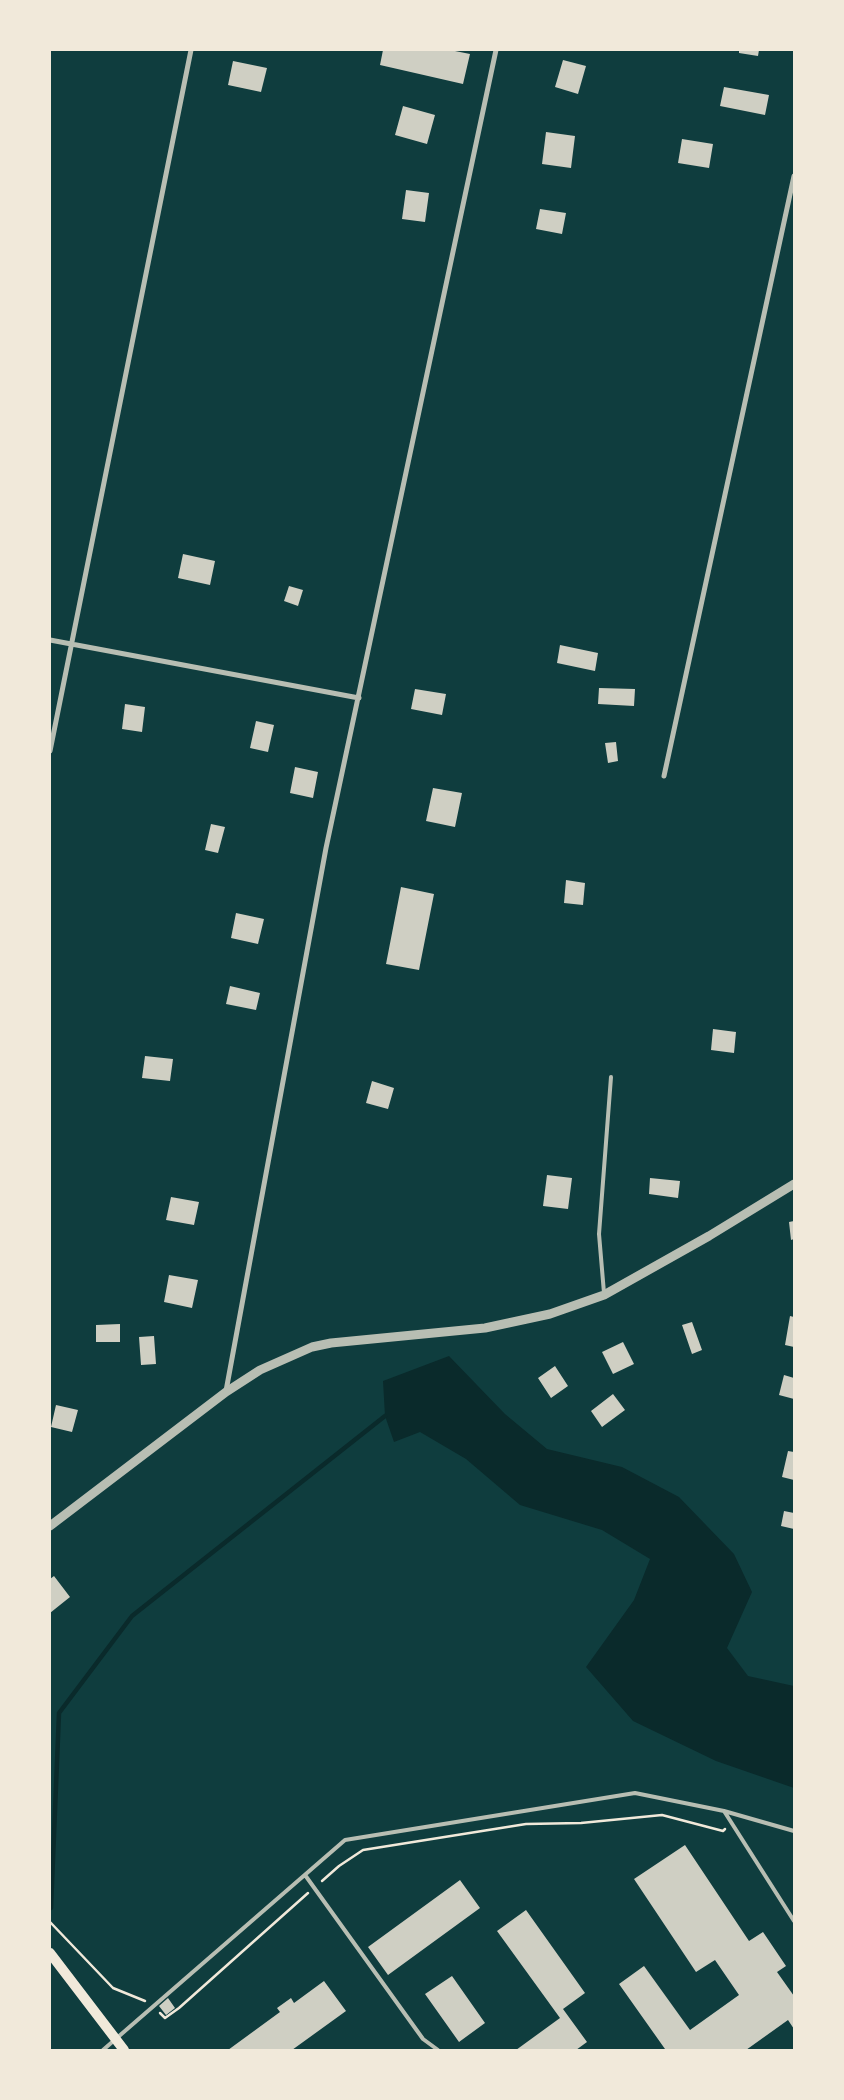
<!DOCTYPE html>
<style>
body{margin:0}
#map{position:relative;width:844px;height:2100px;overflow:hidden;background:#0f3d3e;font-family:"Open Sans",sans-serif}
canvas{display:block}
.frame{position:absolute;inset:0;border:51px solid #f1e9da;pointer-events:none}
</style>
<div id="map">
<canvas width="844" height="2100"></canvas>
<div class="frame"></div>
</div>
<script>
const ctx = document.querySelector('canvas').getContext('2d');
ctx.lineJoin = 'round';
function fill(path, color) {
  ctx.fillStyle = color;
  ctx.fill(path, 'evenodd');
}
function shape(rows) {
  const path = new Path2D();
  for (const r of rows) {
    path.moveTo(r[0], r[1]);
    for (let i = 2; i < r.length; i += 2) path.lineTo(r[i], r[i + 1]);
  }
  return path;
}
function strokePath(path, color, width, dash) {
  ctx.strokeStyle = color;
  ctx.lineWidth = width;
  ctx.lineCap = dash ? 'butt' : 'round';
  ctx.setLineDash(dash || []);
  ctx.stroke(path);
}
fill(shape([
 [449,1356,505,1414,547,1449,622,1467,679,1497,734,1554,752,1592,727,1648,748,1676,794,1686,794,1788,716,1761,633,1721,586,1667,634,1600,650,1559,602,1530,520,1505,466,1459,420,1432,394,1442,385,1416,383,1381]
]), '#0a2a2b');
strokePath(shape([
 [51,1908,59,1713,132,1616,385,1416]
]), '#0a2a2b', 4.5);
fill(shape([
 [383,50,450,50,470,54,463,84,380,65],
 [739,50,759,50,758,56,739,53],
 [563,60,586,66,578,94,555,87],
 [233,61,267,68,261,92,228,85],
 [724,87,769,95,765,115,720,106],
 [403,106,435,115,427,144,395,135],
 [546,132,575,136,571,168,542,164],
 [682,139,713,144,709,168,678,163],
 [406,190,429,193,425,222,402,219],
 [540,209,566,213,562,234,536,229],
 [183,554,215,561,210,585,178,578],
 [289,586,303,590,298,606,284,601],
 [560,645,598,653,595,671,557,663],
 [599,688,635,689,634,706,598,704],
 [415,689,446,694,442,715,411,709],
 [125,704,145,707,142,732,122,729],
 [256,721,274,725,268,752,250,748],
 [616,742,618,761,608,763,605,743],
 [295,767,318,772,313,798,290,793],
 [433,788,462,793,455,827,426,821],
 [211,824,225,827,218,853,205,850],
 [566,880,585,883,583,905,564,903],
 [401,887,434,894,419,970,386,964],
 [236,913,264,919,258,944,231,938],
 [230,986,260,993,256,1010,226,1004],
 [713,1029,736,1032,734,1053,711,1050],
 [145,1056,173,1059,170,1081,142,1078],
 [372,1081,394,1088,388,1109,366,1103],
 [547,1175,572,1178,568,1209,543,1206],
 [650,1178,680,1181,678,1198,649,1194],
 [171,1197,199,1202,194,1225,166,1220],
 [794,1221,794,1239,791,1240,789,1222],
 [169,1275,198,1280,192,1308,164,1302],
 [790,1316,794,1317,794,1347,785,1345],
 [692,1322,702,1350,692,1354,682,1325],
 [120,1324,120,1342,96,1342,96,1325],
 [154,1336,156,1364,141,1365,139,1337],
 [623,1342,634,1364,613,1374,602,1352],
 [555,1366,568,1386,551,1398,538,1378],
 [784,1375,794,1378,794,1399,779,1395],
 [613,1394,625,1410,602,1427,591,1411],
 [56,1405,78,1410,72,1432,51,1427],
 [788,1451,794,1452,794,1480,782,1477],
 [784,1511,794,1513,794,1529,781,1526],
 [54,1576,70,1597,50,1613,50,1579],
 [685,1845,749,1941,763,1932,786,1966,777,1972,794,1996,794,2029,788,2020,746,2050,663,2050,665,2049,619,1984,644,1966,690,2030,739,1995,715,1960,696,1972,634,1879],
 [460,1880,480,1908,388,1975,368,1947],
 [526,1910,585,1993,563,2009,587,2042,576,2050,516,2050,560,2018,497,1931],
 [452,1976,485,2023,459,2042,425,1994],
 [324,1981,346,2011,292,2050,228,2050,280,2012,277,2008,291,1998,294,2003],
 [168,1998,175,2008,166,2015,159,2006]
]), '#cfcfc3');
strokePath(shape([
 [322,1881,339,1866,363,1850,526,1824,581,1823,662,1815,723,1831,725,1829],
 [50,1922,113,1988,145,2001],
 [160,2013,165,2018,179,2008,308,1893]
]), '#f1e9da', 2.5);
strokePath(shape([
 [604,1293,599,1234,611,1077],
 [724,1811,794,1921],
 [305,1875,423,2039,438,2050],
 [103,2050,345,1840,635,1793,724,1811,794,1831]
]), '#b8beb3', 4);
strokePath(shape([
 [50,640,359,698],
 [50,751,191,50],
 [664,776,794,176],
 [226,1391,326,848,496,50]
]), '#b8beb3', 5);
strokePath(shape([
 [50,1526,226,1392,260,1370,312,1347,331,1343,485,1328,550,1314,604,1295,709,1236,794,1184]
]), '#b8beb3', 9);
strokePath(shape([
 [50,1953,124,2050]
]), '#f1e9da', 10);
</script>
